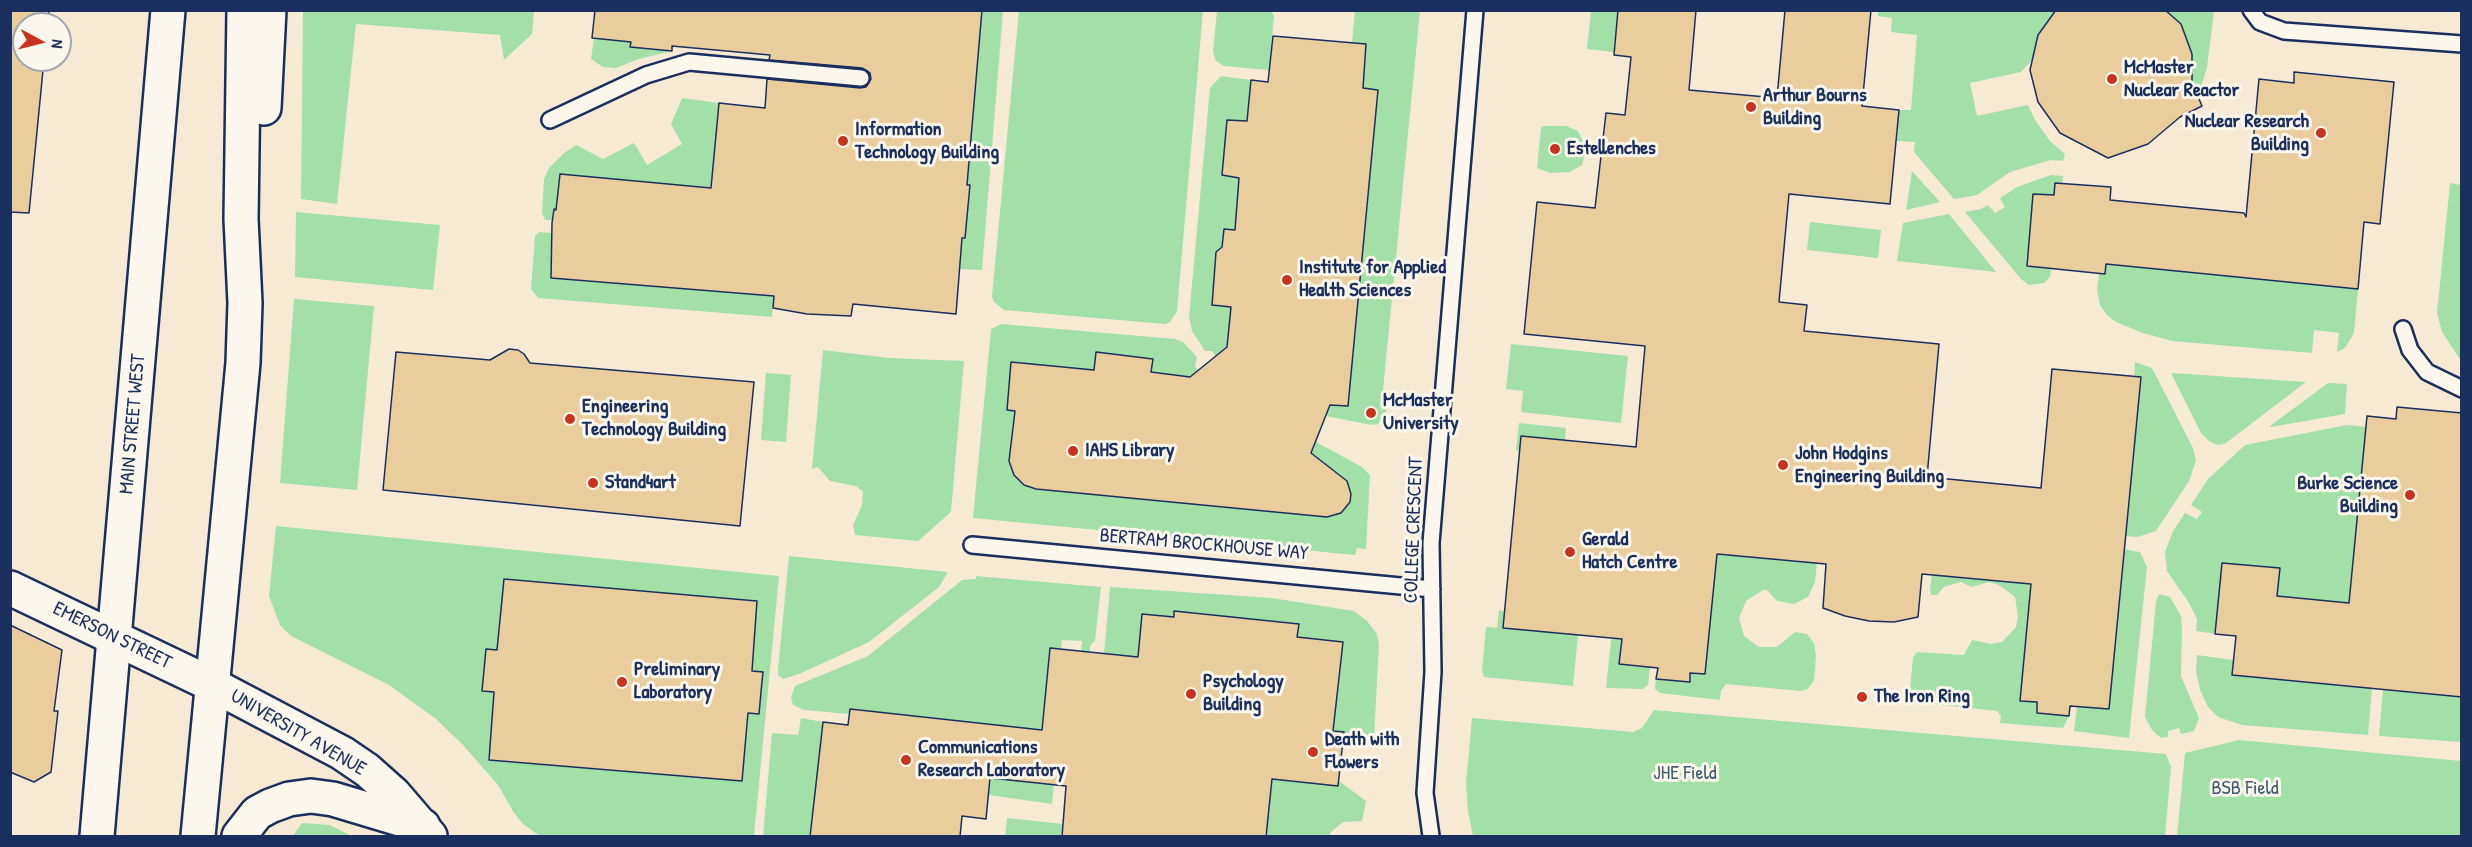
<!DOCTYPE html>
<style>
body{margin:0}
#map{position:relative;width:2472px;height:847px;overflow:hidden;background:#f6ead4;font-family:"Patrick Hand",sans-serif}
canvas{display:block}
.frame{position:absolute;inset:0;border:12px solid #1b2f5e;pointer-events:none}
.north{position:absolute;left:12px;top:12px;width:60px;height:60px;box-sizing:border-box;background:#fbf7ec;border:2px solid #a1a7b3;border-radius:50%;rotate:97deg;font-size:16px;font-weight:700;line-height:24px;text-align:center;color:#1b2f5e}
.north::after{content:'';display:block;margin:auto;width:21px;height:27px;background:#c8321e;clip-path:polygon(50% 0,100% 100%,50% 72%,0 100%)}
</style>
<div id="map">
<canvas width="2472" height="847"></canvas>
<div class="frame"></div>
<div class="north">N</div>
</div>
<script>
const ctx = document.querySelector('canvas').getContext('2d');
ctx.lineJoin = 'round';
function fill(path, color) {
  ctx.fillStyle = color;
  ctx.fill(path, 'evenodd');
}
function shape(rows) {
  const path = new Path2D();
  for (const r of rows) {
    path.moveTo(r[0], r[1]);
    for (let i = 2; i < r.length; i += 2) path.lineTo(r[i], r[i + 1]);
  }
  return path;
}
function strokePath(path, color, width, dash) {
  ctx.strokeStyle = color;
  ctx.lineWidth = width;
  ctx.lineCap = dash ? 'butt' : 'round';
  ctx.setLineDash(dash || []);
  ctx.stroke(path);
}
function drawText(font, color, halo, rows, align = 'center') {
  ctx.font = font + ' "Patrick Hand",sans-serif';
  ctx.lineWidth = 6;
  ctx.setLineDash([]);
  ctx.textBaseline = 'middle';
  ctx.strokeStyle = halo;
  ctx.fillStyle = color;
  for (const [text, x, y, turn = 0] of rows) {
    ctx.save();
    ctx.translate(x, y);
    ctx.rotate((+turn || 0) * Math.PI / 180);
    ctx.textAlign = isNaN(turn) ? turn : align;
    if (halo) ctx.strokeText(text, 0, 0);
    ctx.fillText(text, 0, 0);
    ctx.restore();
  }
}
fill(shape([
 [1019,10,1203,11,1177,311,1170,322,1165,324,1004,310,994,302,992,296],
 [1878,10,2056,11,2038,35,2032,60,2021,72,1970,83,1977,116,2028,105,2035,120,2050,141,2065,154,2063,161,2051,160,2010,172,1977,195,1954,199,1914,152,1915,142,1897,141,1899,110,1911,110,1917,35,1891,32,1892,18,1878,16],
 [303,11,303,10,534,11,532,34,504,60,500,35,356,24,337,204,301,199],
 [982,11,1003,11,982,270,960,269,962,238,965,237,967,219,967,185],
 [1217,11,1271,11,1274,16,1269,70,1224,66,1216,61,1213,52],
 [1355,11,1420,11,1383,390,1387,396,1386,411,1378,424,1371,425,1326,416,1327,405,1348,406,1378,90,1363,88,1366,44,1352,42],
 [1591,11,1618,11,1614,52,1587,49],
 [2165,11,2214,11,2207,67,2200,91,2192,88,2192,54,2181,24],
 [594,38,631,42,631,47,672,51,639,59,616,68,603,67,591,59],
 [1221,76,1251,80,1247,121,1227,120,1222,175,1239,178,1235,230,1224,229,1222,248,1215,254,1212,305,1231,307,1227,347,1216,357,1212,351,1205,351,1192,331,1189,317,1210,88],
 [682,98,719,103,711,188,560,174,556,210,554,210,553,220,545,220,542,213,544,179,549,168,564,153,576,145,603,159,634,143,647,165,682,144,671,124],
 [1547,126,1566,126,1578,131,1586,148,1582,165,1570,172,1550,173,1537,168,1541,127],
 [1912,171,1940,202,1906,210],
 [2051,175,2063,176,2062,183,2055,183,2054,195,2033,194,2027,266,2051,269,2050,277,2044,283,2029,285,2021,279,1965,212,1981,209,1988,205,1995,213,2005,207,2000,198,2017,187],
 [2450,183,2461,185,2461,361,2442,332,2437,313],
 [296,212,440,225,433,290,295,277],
 [1949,214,1996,272,1897,261,1903,223],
 [1810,222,1881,230,1878,258,1807,250],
 [539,232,552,233,551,242,553,243,551,278,774,296,772,317,538,298,531,289,535,236],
 [2106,264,2358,289,2354,333,2345,348,2337,352,2339,333,2314,330,2312,353,2172,341,2143,333,2116,322,2107,315,2100,305,2097,290,2099,274,2105,274],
 [294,299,374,306,357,490,280,483],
 [1001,324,1175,339,1183,342,1197,357,1195,366,1198,371,1193,377,1151,372,1152,359,1096,352,1094,370,1011,362,1007,410,1015,411,1009,461,1014,475,1024,485,1036,489,1327,517,1334,516,1341,513,1350,502,1350,488,1347,481,1309,452,1316,442,1362,467,1370,475,1366,549,1357,548,1355,555,973,518,991,329],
 [1511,344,1628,356,1621,423,1521,412,1523,391,1506,389],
 [823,350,889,358,964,361,951,512,918,541,855,535,853,525,862,505,863,492,856,486,830,481,818,467,812,469],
 [2135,362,2152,368,2193,448,2196,461,2189,481,2156,531,2137,537,2126,536],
 [766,373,791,375,786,442,761,440],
 [2171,373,2172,373,2306,382,2226,443,2218,445,2210,442,2201,433],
 [2328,383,2347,384,2345,414,2271,427,2270,426],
 [1519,423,1566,428,1565,440,1521,436,1520,451,1516,450],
 [2347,425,2366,427,2349,603,2277,596,2280,568,2222,563,2215,634,2196,631,2197,619,2189,603,2167,571,2165,552,2173,531,2185,513,2197,519,2202,512,2191,505,2208,479,2245,445],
 [276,526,779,576,754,836,540,836,523,824,514,813,498,785,463,745,436,719,389,685,291,636,280,625,269,596],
 [1718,540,1817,563,1815,582,1808,597,1794,604,1777,601,1767,590,1763,590,1746,601,1739,618,1744,636,1759,647,1777,647,1795,632,1807,634,1814,643,1816,655,1814,680,1808,689,1801,691,1726,684,1721,691,1720,700,1660,693,1655,689,1656,679,1689,682,1690,673,1705,674],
 [2124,549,2140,552,2147,567,2129,738,2074,731,2077,706,2109,709],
 [789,556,948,572,939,587,869,642,799,674,783,679,778,675,778,669],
 [2033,568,2021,701,2037,702,2037,713,2069,716,2063,728,2000,723,2001,716,1997,711,1924,703,1915,698,1910,690,1913,657,1917,652,1964,655,1972,640,1991,644,2002,642,2016,627,2018,617,2015,597,1999,585,1989,582,1971,587,1961,582,1944,587,1937,595,1931,595,1930,589,1932,575,2005,582],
 [976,576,1101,587,1095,641,1091,644,1089,652,1081,651,1082,641,1062,640,1061,649,1050,648,1036,782,1054,784,1052,804,989,795,996,725,850,709,849,714,804,710,793,705,791,697,795,686,868,656,962,580,976,579],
 [1110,587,1272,598,1354,611,1367,621,1377,634,1379,644,1374,739,1344,736,1344,732,1333,731,1342,643,1297,637,1299,625,1174,612,1174,617,1142,614,1138,657,1104,654],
 [2159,594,2170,597,2181,616,2182,628,2181,676,2199,718,2194,731,2181,734,2179,728,2168,731,2168,737,2161,738,2152,730,2145,717,2156,601],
 [1499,610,1578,635,1573,686,1484,677,1482,671,1486,627,1497,628],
 [1612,633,1623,634,1650,667,1648,685,1643,689,1606,688],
 [2197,655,2233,660,2232,675,2372,688,2368,735,2242,725,2218,717,2208,707,2200,690,2196,672],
 [2383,689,2461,697,2461,742,2379,736],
 [1654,710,2166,754,2171,767,2165,836,1473,836,1468,812,1466,783,1472,718,1633,732,1642,728],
 [801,718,823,722,811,836,763,836,772,733,798,735],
 [2239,740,2461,761,2461,836,2177,836,2185,753],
 [1272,779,1338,786,1339,781,1366,801,1362,821,1343,822,1330,833,1330,836,1266,836],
 [1007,818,1063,824,1061,836,1005,836],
 [302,823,330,825,352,836,293,836]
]), '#a3e0a8');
const building = shape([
 [10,10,49,10,48,24,24,24,24,60,44,60,29,213,10,212,10,10],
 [595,10,982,10,967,185,970,185,965,238,962,238,956,314,853,304,851,316,807,314,773,308,774,296,551,278,552,223,554,209,556,210,560,174,711,188,719,103,765,108,767,79,860,88,866,87,871,79,870,73,862,68,769,60,770,55,672,46,672,51,630,47,631,42,592,38,595,10],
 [1618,10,1696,10,1689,90,1777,98,1785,10,1871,10,1862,106,1899,110,1890,204,1789,194,1779,302,1807,305,1804,331,1939,344,1927,477,2041,488,2052,369,2141,377,2109,709,2070,706,2069,716,2037,713,2037,702,2020,701,2031,584,1922,574,1918,617,1894,622,1869,621,1845,616,1823,608,1826,564,1717,554,1705,674,1690,673,1690,682,1656,679,1658,668,1619,664,1622,639,1503,628,1521,436,1636,447,1645,346,1524,334,1537,202,1595,208,1606,113,1625,115,1631,57,1614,55,1618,10],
 [2056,10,2165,10,2181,24,2192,54,2192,82,2202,106,2180,117,2148,144,2108,158,2060,133,2038,102,2030,70,2038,35,2056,10],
 [1273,36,1366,44,1363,88,1378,90,1348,406,1330,405,1311,453,1347,481,1351,494,1350,502,1341,513,1327,517,1036,489,1024,485,1014,475,1009,461,1015,411,1007,410,1011,362,1094,370,1096,352,1153,359,1151,372,1190,377,1227,347,1231,307,1212,305,1216,252,1222,247,1224,229,1235,230,1239,178,1222,175,1227,120,1247,121,1251,80,1268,82,1273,36],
 [2294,72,2394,82,2380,224,2364,222,2358,289,2106,264,2105,274,2027,266,2033,194,2054,195,2055,183,2111,187,2110,200,2244,213,2246,217,2259,79,2294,83,2294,72],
 [509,349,518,350,524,354,530,363,754,382,740,526,383,490,396,352,490,360,509,349],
 [2397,407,2462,413,2462,697,2232,675,2236,636,2215,634,2222,563,2280,568,2277,596,2349,603,2367,416,2396,419,2397,407],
 [504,579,757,601,752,671,763,672,761,692,759,714,748,713,742,781,489,760,494,692,482,691,486,649,497,650,504,579],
 [1174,611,1299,624,1297,637,1343,642,1333,731,1344,732,1338,786,1272,779,1266,837,1062,837,1066,786,990,778,986,819,962,816,960,837,810,837,823,722,848,725,850,709,1042,730,1050,648,1138,657,1142,614,1174,617,1174,611],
 [10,625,62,650,54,711,58,711,51,772,34,782,10,772,10,625]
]);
fill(building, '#e9cd9d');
strokePath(building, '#1b2f5e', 1.5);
const service = shape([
 [2251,10,2260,22,2284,31,2462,44],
 [550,120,646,75,689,62,861,78],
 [2403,329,2410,350,2427,372,2462,389],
 [972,545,1432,589],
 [1431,836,1425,793,1433,672,1431,543,1475,10]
]);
const tertiary = shape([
 [10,588,213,685,342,753,367,770,394,794,430,836]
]);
const primary = shape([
 [264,108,269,10],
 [97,836,168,10],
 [198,836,243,363,245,303,241,219,244,10],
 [239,836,257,813,270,806,289,799,311,796,333,799,423,826]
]);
strokePath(service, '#1b2f5e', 20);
strokePath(tertiary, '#1b2f5e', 38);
strokePath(primary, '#1b2f5e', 38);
strokePath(service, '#fbf7ec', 15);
strokePath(tertiary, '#fbf7ec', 33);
strokePath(primary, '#fbf7ec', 33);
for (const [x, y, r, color] of [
 [2112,79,6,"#c8321e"],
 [1751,107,6,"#c8321e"],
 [2321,133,6,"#c8321e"],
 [843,141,6,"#c8321e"],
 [1555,149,6,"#c8321e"],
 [1287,280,6,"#c8321e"],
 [1371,413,6,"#c8321e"],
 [570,419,6,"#c8321e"],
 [1073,451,6,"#c8321e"],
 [1783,465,6,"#c8321e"],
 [593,483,6,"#c8321e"],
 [2410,495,6,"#c8321e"],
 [1570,552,6,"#c8321e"],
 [622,682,6,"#c8321e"],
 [1191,694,6,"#c8321e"],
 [1862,697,6,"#c8321e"],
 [1313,752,6,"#c8321e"],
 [906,760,6,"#c8321e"]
]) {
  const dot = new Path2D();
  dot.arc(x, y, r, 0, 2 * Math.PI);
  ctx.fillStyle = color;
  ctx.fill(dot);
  strokePath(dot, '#fbf7ec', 2);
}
drawText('bold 20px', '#1b2f5e', '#fbf7ec', [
 ["McMaster",2124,68],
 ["Nuclear Reactor",2124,91],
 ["Arthur Bourns",1763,96],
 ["Building",1763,119],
 ["Nuclear Research",2309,122,"right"],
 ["Building",2309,145,"right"],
 ["Information",855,130],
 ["Technology Building",855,153],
 ["Estellenches",1567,149],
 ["Institute for Applied",1299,268],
 ["Health Sciences",1299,291],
 ["McMaster",1383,401],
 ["University",1383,424],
 ["Engineering",582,407],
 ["Technology Building",582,430],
 ["IAHS Library",1085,451],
 ["John Hodgins",1795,454],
 ["Engineering Building",1795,477],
 ["Stand4art",605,483],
 ["Burke Science",2398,484,"right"],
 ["Building",2398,507,"right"],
 ["Gerald",1582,540],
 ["Hatch Centre",1582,563],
 ["Preliminary",634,670],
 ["Laboratory",634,693],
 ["Psychology",1203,682],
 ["Building",1203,705],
 ["The Iron Ring",1874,697],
 ["Death with",1325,740],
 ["Flowers",1325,763],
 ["Communications",918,748],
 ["Research Laboratory",918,771]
], 'left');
drawText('20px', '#1b2f5e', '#fbf7ec', [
 ["MAIN STREET WEST",133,424,-85],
 ["COLLEGE CRESCENT",1414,530,-88],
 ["BERTRAM BROCKHOUSE WAY",1204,545,5],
 ["EMERSON STREET",112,636,26],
 ["UNIVERSITY AVENUE",298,733,30]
]);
drawText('20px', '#3d5b70', '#fbf7ec', [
 ["JHE Field",1685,774],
 ["BSB Field",2245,789]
]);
</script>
